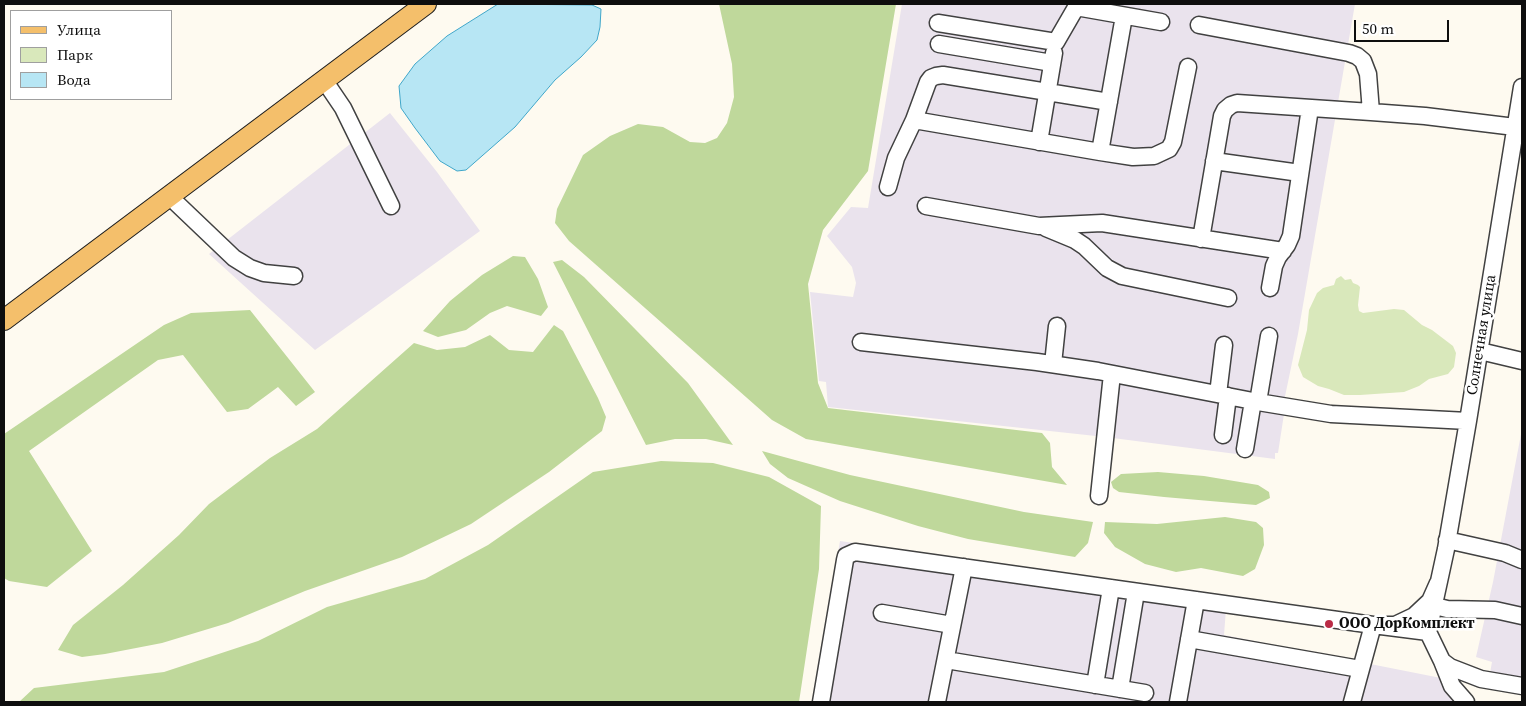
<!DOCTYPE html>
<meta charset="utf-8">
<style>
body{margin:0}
#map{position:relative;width:1526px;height:706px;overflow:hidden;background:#fefaf0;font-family:"Source Serif 4",serif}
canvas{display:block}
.frame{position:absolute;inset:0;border:5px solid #0e0e0e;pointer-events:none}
.legend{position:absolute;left:10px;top:10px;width:162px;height:90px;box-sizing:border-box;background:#fff;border:1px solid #9f9f9f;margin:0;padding:6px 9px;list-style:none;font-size:15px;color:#0e0e0e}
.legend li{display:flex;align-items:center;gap:10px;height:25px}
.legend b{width:25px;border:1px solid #9f9f9f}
.scale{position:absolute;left:1354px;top:20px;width:95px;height:22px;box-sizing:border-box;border:2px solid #0e0e0e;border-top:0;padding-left:6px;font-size:15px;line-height:18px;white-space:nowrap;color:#0e0e0e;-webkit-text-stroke:4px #fff;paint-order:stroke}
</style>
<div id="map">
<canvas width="1526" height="706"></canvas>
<div class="frame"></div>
<ul class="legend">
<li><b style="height:6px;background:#f4bf6b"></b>Улица</li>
<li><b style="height:14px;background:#d9e8bb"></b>Парк</li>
<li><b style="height:14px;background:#b7e6f4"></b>Вода</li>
</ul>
<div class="scale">50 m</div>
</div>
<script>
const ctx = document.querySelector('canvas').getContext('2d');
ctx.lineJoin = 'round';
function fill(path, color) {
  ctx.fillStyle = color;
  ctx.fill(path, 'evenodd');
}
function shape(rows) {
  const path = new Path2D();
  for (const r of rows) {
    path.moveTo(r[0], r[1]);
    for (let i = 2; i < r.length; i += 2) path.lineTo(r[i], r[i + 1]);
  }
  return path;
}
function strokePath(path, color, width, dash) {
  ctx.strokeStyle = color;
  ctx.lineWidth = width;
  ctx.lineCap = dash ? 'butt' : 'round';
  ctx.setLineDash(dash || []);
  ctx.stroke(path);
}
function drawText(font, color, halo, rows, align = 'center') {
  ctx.font = font + ' "Source Serif 4",serif';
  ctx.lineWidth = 5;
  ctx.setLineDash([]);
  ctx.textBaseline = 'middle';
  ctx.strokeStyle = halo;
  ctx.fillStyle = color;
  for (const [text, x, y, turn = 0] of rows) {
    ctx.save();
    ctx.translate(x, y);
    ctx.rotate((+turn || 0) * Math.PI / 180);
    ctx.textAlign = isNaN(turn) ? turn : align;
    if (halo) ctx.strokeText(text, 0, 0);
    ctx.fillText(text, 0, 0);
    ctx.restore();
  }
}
fill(shape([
 [902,4,1355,4,1298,334,1283,406,1284,414,1278,453,1275,453,1275,459,1105,437,828,407,826,382,819,381,810,292,853,297,856,283,852,267,827,236,851,207,868,208],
 [390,113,437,172,480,231,315,350,209,254],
 [1522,429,1522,678,1490,673,1492,662,1476,657,1493,582],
 [840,541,1227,596,1224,635,1456,681,1475,702,813,702]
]), '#eae3ed');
fill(shape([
 [1341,276,1345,280,1351,279,1353,283,1358,285,1360,287,1358,305,1359,311,1363,313,1394,309,1404,310,1422,325,1432,330,1453,346,1456,353,1454,367,1448,374,1429,379,1419,386,1404,392,1360,395,1344,395,1329,389,1318,386,1303,377,1298,365,1307,330,1309,310,1317,293,1323,288,1334,285,1336,279]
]), '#d9e8bb');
fill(shape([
 [719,4,896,4,868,171,823,230,808,284,818,383,828,408,1042,433,1050,443,1052,467,1067,485,806,439,772,420,569,241,555,223,557,209,583,155,610,136,638,124,663,127,690,142,705,143,717,138,727,123,734,97,732,64],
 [513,256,525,257,538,279,548,307,541,316,507,306,490,313,466,330,438,337,423,331,450,301,482,275],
 [562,260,584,277,688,383,733,445,706,439,675,439,646,445,553,262],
 [250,310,315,392,296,406,278,387,248,409,227,412,183,355,158,360,29,451,92,551,47,587,9,581,4,578,4,434,164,325,191,313],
 [554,325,563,331,598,398,606,417,602,431,549,472,471,524,402,557,305,591,228,623,162,643,105,654,82,657,58,650,73,625,123,585,179,535,209,504,270,458,317,429,414,343,437,350,465,347,490,335,509,350,533,352],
 [762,451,850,475,1024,512,1093,522,1088,543,1075,557,968,539,918,526,840,501,788,478,770,464],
 [661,461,713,463,769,477,821,506,819,569,799,702,19,702,34,688,164,672,258,641,327,607,425,579,488,545,593,472],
 [1158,472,1204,476,1258,485,1269,492,1270,498,1256,505,1164,497,1119,492,1113,488,1111,482,1121,474],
 [1225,517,1256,522,1263,528,1264,545,1255,569,1243,576,1201,568,1176,572,1145,564,1115,547,1104,533,1105,522,1157,524]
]), '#bfd89b');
const water = shape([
 [498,4,592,5,601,9,600,27,597,40,581,57,555,80,515,127,466,170,457,171,440,161,415,128,401,108,399,86,415,64,447,36,498,4]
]);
fill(water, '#b7e6f4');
strokePath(water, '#40a6c9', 1);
const minor = shape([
 [1076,7,1161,22],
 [938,23,1056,42,1078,4],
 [1199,25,1349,53,1357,56,1363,61,1368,74,1371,112,1425,116,1515,127],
 [939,44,1052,63],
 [324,80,343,108,391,206],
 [1522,87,1468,421,1446,549,1428,632,1442,661,1450,667,1481,679,1522,686],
 [914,120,1100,152,1133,157,1154,156,1169,149,1173,142,1188,67],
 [1039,142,1054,53],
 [1100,152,1124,16],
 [1214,161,1300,173],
 [888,187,896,158,914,120,928,82,931,78,936,76,943,75,1109,102],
 [169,196,234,258,250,268,264,273,294,276],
 [926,206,1039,226,1102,223,1283,251],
 [1046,228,1075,240,1084,246,1107,268,1122,276,1228,298],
 [1201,239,1222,116,1225,110,1231,105,1237,103,1371,112],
 [1270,288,1274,266,1278,257,1287,245,1291,236,1310,108],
 [861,342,1037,362,1098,371,1258,402,1331,414,1468,421],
 [1480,351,1522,361],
 [1053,364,1057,326],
 [1218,394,1224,345],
 [1258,402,1269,336],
 [1223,435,1228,396],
 [1245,449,1253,401],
 [1099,496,1112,374],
 [1447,540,1505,553,1522,560],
 [1427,604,1447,609,1495,610,1522,616],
 [882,613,952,625],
 [1189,639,1360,669],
 [946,660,1145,693],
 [1442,661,1452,686,1466,702],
 [1095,685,1111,588],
 [1120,689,1136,592],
 [821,702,845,560,846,556,855,552,1373,625,1395,625,1414,616,1430,601,1438,583],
 [937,702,964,567],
 [1178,702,1196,600],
 [1352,702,1373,625,1428,632]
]);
const major = shape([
 [4,320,426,4]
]);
strokePath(minor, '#414141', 19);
strokePath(major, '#1f1f1f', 22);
strokePath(minor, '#fff', 16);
strokePath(major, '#f4bf6b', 20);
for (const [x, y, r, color] of [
 [1329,624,5,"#ba2b46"]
]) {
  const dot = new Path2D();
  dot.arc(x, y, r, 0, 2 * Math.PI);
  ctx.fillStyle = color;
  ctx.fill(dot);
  strokePath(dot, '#fff', 2);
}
drawText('15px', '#0e0e0e', '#fff', [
 ["Солнечная улица",1482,335,-81]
]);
drawText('bold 15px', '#0e0e0e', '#fff', [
 ["ООО ДорКомплект",1339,624]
], 'left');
</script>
